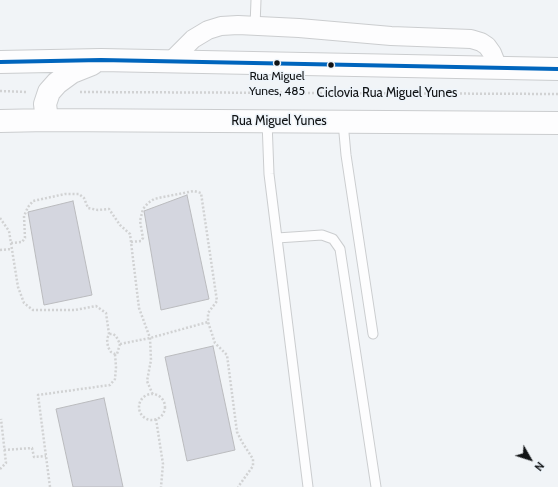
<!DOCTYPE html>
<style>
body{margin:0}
#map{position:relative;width:558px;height:487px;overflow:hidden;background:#f1f4f7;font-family:Cabin,sans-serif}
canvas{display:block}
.north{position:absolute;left:510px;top:439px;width:40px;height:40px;-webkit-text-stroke:3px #eef4fa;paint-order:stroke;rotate:129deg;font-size:11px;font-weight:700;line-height:16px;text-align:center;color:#111315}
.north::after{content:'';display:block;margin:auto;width:14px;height:18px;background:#111315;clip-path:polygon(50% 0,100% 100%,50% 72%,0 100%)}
</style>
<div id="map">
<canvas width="558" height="487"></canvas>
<div class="north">N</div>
</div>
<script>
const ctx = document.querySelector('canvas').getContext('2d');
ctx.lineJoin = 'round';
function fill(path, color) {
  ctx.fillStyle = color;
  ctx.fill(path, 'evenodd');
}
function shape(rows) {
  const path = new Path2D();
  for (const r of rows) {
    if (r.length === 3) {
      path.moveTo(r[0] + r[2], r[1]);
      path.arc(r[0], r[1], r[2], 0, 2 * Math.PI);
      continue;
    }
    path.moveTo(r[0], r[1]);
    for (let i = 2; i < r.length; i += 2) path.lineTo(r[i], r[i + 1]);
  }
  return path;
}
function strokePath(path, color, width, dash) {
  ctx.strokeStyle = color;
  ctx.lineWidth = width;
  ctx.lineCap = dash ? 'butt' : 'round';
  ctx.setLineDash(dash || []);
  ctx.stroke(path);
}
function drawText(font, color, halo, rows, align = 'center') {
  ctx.font = font + ' Cabin,sans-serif';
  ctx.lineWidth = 3;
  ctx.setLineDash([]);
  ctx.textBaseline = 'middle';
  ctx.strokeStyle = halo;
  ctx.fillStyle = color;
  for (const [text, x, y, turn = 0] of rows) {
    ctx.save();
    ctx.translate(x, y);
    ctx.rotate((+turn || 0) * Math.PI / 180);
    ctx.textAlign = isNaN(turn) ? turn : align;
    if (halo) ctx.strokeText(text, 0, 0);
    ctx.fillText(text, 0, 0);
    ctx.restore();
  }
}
const building = shape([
 [187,195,209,299,161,310,144,211,187,195],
 [73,201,92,295,44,305,28,212,73,201],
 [213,346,235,450,187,461,165,357,213,346],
 [104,398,123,487,73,487,56,409,104,398]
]);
fill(building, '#d4d6df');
strokePath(building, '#babbbe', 1);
const lane = shape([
 [255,26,256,0],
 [267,121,269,174,308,487],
 [343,122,346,155,373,334],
 [277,238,322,235,333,239,340,249,376,487]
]);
const street = shape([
 [170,62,193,39,208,30,221,26,238,25,299,28,391,36,471,39,481,42,487,46,492,53,498,68]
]);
const primary = shape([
 [0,62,101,60,558,69],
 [47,120,45,104,49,92,57,83,72,72,92,64],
 [0,121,47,120,558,123]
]);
strokePath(lane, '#cbcdcf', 11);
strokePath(street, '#cbcdcf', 20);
strokePath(primary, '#cbcdcf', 24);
strokePath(shape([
 [0,91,27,92],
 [80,92,558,94],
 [0,218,9,231,18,287,24,303,33,310,75,310,96,306,106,313,109,334,107,339,108,347,111,352,115,354,117,354,120,344,116,336,113,334,109,334],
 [131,242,141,241,143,238,140,221,143,209,148,203,154,199,163,197,194,191,201,193,217,301,208,313,208,322,215,343,227,355,237,432,242,442,253,459,253,466,238,487],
 [11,243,22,242,25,238,24,216,28,207,33,201,65,194,79,194,84,198,88,208,98,210,109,209,120,225,130,234,139,308,150,338,151,360,147,381,153,395],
 [0,250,12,249],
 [120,344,150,338,208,322],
 [152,407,13],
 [156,419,163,464,161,487],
 [4,450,32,448,34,457,46,456],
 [0,469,6,463,1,419],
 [50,487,38,395,110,385,115,379,116,367,115,354]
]), '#d1d2d3', 2.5, [2, 2]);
strokePath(lane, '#fdfdfe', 9);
strokePath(street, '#fdfdfe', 18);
strokePath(primary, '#fdfdfe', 22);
strokePath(shape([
 [0,62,101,60,558,69]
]), '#0065bd', 4);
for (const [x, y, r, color] of [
 [277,63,3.5,"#111315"],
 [331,65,3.5,"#111315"]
]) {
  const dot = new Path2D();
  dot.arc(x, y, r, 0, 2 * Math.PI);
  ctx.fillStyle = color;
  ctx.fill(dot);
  strokePath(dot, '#eef4fa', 1.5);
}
drawText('12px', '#111315', '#eef4fa', [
 ["Rua Miguel",277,76],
 ["Yunes, 485",277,91]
]);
drawText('13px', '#111315', '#eef4fa', [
 ["Ciclovia Rua Miguel Yunes",387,93],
 ["Rua Miguel Yunes",279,121]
]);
</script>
